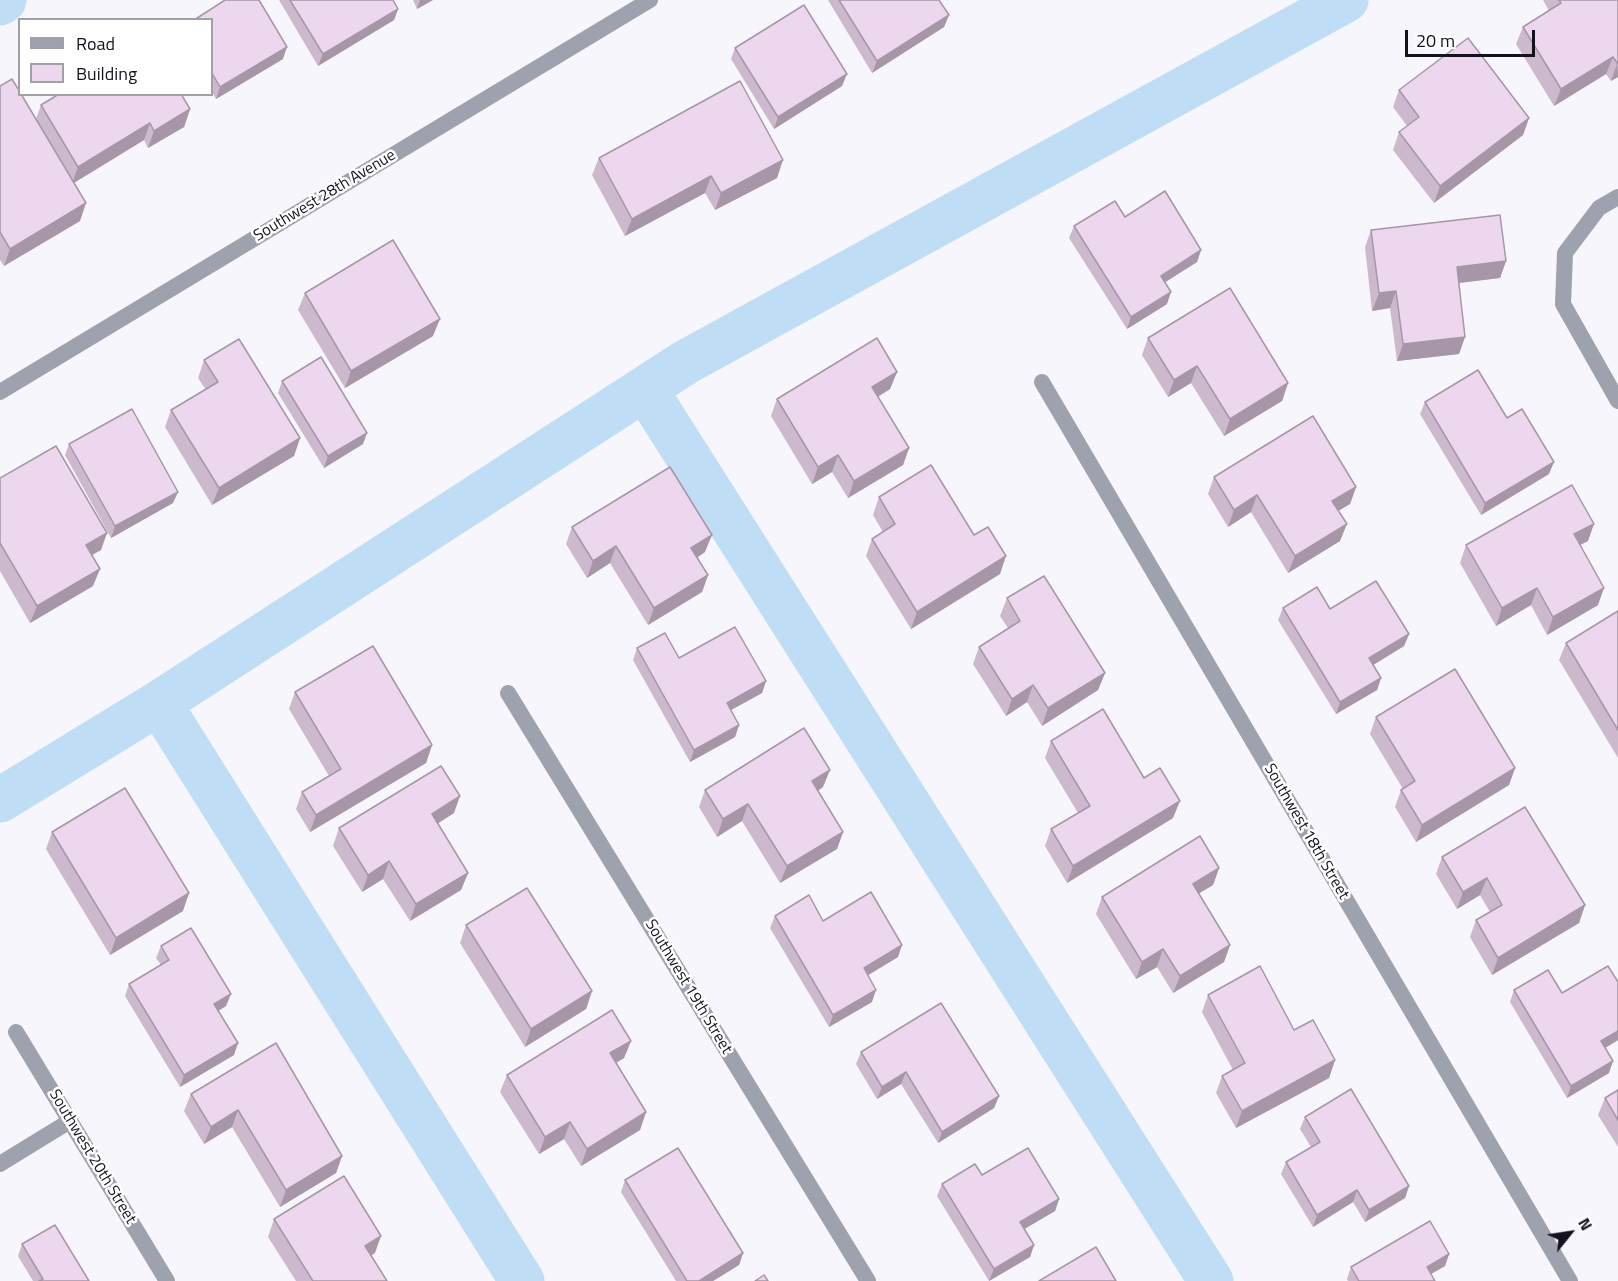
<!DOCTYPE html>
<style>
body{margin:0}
#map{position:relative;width:1618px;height:1281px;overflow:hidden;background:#f7f6fc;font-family:"Titillium Web",sans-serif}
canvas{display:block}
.legend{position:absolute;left:18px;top:18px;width:195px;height:78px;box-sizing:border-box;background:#fff;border:2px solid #a1a0a4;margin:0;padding:8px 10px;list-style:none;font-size:18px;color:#14121c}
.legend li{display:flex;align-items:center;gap:12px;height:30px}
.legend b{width:30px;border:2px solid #a1a0a4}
.north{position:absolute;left:1540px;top:1203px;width:60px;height:60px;-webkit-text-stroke:4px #fff;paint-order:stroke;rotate:60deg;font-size:16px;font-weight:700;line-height:24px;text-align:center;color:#14121c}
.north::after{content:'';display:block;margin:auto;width:21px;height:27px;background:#14121c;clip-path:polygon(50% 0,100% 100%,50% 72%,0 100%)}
.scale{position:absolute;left:1405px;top:30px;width:130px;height:27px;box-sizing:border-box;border:3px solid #14121c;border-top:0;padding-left:8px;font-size:18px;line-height:21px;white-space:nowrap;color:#14121c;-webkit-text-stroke:4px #fff;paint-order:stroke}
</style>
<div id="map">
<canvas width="1618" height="1281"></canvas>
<ul class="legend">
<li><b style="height:8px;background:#9ea2ae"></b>Road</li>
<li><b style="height:16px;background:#edd7ef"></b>Building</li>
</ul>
<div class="north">N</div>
<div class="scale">20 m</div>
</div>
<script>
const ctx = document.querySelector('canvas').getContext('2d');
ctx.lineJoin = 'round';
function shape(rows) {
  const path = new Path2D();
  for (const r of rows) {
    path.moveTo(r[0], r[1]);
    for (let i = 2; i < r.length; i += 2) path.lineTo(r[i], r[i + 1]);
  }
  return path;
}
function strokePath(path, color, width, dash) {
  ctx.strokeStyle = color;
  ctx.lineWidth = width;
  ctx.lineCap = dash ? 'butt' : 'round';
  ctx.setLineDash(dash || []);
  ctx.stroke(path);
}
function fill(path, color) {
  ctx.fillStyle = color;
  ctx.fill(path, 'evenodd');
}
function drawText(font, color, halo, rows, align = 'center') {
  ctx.font = font + ' "Titillium Web",sans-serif';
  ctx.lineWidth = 5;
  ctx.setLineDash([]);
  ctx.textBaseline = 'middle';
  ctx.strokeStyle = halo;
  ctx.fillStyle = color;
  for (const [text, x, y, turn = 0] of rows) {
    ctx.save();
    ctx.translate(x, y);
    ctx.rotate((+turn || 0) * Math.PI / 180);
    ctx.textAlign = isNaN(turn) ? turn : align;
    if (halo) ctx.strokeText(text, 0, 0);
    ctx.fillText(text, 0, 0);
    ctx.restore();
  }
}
strokePath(shape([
 [0,3,4,0],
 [645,389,1211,1281],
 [159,703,522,1281],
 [0,800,159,703,686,362,1346,0]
]), '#bfdef5', 45);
strokePath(shape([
 [1618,197,1599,208,1565,253,1563,304,1618,401],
 [1042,382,1570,1281],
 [0,392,650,0],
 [508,693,868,1281],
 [16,1032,167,1281],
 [0,1164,70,1121]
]), '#9ea2ae', 16);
fill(shape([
 [279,0,393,0,398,9,394,20,318,66],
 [413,0,433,0,417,9],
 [828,0,939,0,949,15,944,27,872,73],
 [1543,0,1618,0,1618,77,1611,81,1606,74,1554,106,1516,44,1523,27,1549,11],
 [212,20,283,59,216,99,212,92],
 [735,48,842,86,774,129,731,59],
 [0,86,36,119,41,105,190,109,184,127,148,148,144,140,74,183,80,221,4,266,0,260],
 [1399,90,1529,118,1523,135,1434,203,1393,150,1399,132,1407,126,1393,107],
 [599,158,777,178,715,210,705,193,625,236,592,175],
 [1125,217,1201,250,1197,262,1165,282,1167,304,1127,329,1069,238,1074,226],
 [1371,230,1506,261,1500,278,1459,283,1465,337,1459,354,1397,361,1390,308,1372,311,1365,247],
 [305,293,433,336,345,388,298,310],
 [1148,338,1288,383,1282,401,1224,436,1191,383,1168,397,1142,355],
 [204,360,300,438,294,456,212,505,165,427,171,410,206,390,198,378],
 [897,372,890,389,878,397,909,448,903,465,848,498,832,472,812,484,771,416,777,399],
 [282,381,363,444,324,468,278,393],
 [1425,402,1507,418,1549,474,1481,515,1420,414],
 [69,444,173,503,111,538,65,455],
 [1214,477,1356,487,1350,504,1338,511,1340,541,1288,573,1251,512,1228,527,1208,494],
 [0,478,101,550,92,555,93,586,30,623,0,571],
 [879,497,974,535,1000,574,911,629,866,556,872,539,883,532,873,515],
 [572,527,705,552,697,558,708,575,702,592,648,625,610,563,587,578,566,544],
 [1588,541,1580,545,1598,605,1547,635,1531,605,1496,626,1460,563,1466,545],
 [1007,598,1105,673,1098,690,1042,726,1027,702,1006,716,973,664,979,647,1008,628,1000,616],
 [1283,608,1330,609,1409,634,1404,646,1373,665,1381,678,1377,690,1336,714,1278,620],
 [1618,611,1618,758,1559,660,1566,643],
 [637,648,679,658,766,681,762,693,731,710,739,725,735,737,690,762,633,660],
 [295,692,432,745,426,763,310,832,296,809,302,792,329,776,289,709],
 [1376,717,1515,768,1509,785,1416,842,1395,807,1401,790,1403,789,1370,734],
 [1051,741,1144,778,1173,818,1067,883,1045,846,1051,829,1078,813,1045,758],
 [823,787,818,791,843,832,837,849,780,883,742,821,717,837,699,807,705,790],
 [454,813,438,823,468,873,461,890,410,921,383,879,362,892,333,846,339,828],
 [52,832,183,911,110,955,46,849],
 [1442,857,1585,905,1579,923,1492,975,1470,937,1476,920,1490,912,1480,895,1457,909,1436,874],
 [1219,868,1213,885,1198,894,1230,945,1224,962,1173,993,1157,967,1136,979,1096,914,1102,897],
 [775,916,823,921,898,957,868,975,872,1002,829,1027,770,928],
 [466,925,592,991,586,1009,525,1047,460,943],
 [161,946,226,1006,218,1011,234,1055,180,1087,125,996,129,984,161,965,156,958],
 [1618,982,1618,1040,1605,1048,1609,1073,1567,1098,1510,1002,1514,990,1562,993],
 [1208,995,1294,1030,1335,1060,1329,1078,1236,1128,1216,1093,1222,1076,1233,1070,1202,1012],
 [631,1041,624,1058,616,1063,646,1112,640,1130,581,1166,564,1139,539,1154,500,1092,507,1075],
 [276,1043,342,1156,336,1173,280,1207,232,1127,204,1144,184,1111,191,1094],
 [861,1052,999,1096,994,1108,938,1143,901,1084,877,1099,856,1064],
 [1618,1090,1618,1147,1598,1115,1605,1098],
 [1305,1117,1409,1186,1405,1198,1365,1222,1353,1202,1313,1227,1281,1174,1286,1162,1311,1147,1300,1129],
 [982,1175,1059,1199,1055,1211,1024,1229,1034,1245,1030,1257,989,1281,937,1196,942,1184],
 [625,1180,743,1253,739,1265,713,1281,676,1281,621,1192],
 [274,1219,375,1253,371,1255,387,1281,296,1281,268,1237],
 [22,1244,89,1281,33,1281,18,1256],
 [1449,1254,1445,1266,1431,1274,1435,1281,1348,1281,1347,1279,1351,1267]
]), '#ccb9ce');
fill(shape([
 [420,0,433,0,417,9],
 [398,9,394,20,318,66,323,54],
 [949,15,944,27,872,73,877,61],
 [287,47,283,59,216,99,220,87],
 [1613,57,1606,74,1554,106,1561,89],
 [1617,64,1618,77,1611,81],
 [847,74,842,86,774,129,778,117],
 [190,109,184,127,148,148,154,131],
 [1529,118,1523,135,1434,203,1440,186],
 [150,123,144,140,72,184,78,167],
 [783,160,777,178,715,210,721,193],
 [711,176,705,193,625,236,632,219],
 [86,203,80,221,4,266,10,249],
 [1201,250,1197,262,1156,288,1161,276],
 [1506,261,1500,278,1450,284,1457,267],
 [1396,291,1390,308,1372,311,1379,293],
 [1171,292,1167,304,1127,329,1131,317],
 [440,319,433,336,345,388,351,371],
 [1465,337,1459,354,1397,361,1403,344],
 [1197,366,1191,383,1168,397,1174,380],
 [897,372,890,389,866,404,872,387],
 [1288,383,1282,401,1224,436,1230,419],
 [367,433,363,444,324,468,328,456],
 [300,438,294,456,212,505,219,488],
 [909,448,903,465,848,498,854,481],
 [838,455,832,472,812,484,818,467],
 [1554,462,1549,474,1481,515,1485,503],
 [1356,487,1350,504,1326,518,1332,501],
 [178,492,173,503,111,538,115,526],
 [1257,495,1251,512,1228,527,1234,510],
 [1347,524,1340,541,1288,573,1295,556],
 [1594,524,1588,541,1568,551,1574,534],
 [107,533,101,550,79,562,86,545],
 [712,535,705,552,685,565,691,548],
 [616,546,610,563,587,578,593,561],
 [1006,556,1000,574,911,629,917,612],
 [100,569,93,586,30,623,37,606],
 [708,575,702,592,648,625,654,608],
 [1537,588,1531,605,1496,626,1502,608],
 [1604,588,1598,605,1547,635,1553,617],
 [1409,634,1404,646,1365,670,1369,658],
 [1105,673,1098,690,1042,726,1048,708],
 [1381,678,1377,690,1336,714,1340,702],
 [766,681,762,693,722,715,727,703],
 [1033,685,1027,702,1006,716,1012,699],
 [739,725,735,737,690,762,694,750],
 [432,745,426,763,310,832,316,815],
 [1515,768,1509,785,1416,842,1422,825],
 [830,770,823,787,806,798,812,781],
 [460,796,454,813,426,831,432,814],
 [1180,801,1173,818,1067,883,1073,866],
 [748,804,742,821,717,837,723,819],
 [843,832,837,849,780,883,787,866],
 [389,861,383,879,362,892,368,875],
 [1219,868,1213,885,1186,901,1193,884],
 [468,873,461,890,410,921,416,904],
 [1487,878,1480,895,1457,909,1463,892],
 [189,893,183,911,110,955,116,938],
 [1585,905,1579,923,1492,975,1498,958],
 [902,945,898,957,860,980,864,968],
 [1230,945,1224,962,1173,993,1180,976],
 [1163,949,1157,967,1136,979,1142,962],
 [876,990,872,1002,829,1027,833,1015],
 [592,991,586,1009,525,1047,531,1029],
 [231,994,226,1006,210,1016,214,1004],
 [1618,1031,1618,1040,1597,1053,1601,1041],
 [631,1041,624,1058,604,1070,610,1053],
 [238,1043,234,1055,180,1087,184,1075],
 [1335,1060,1329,1078,1236,1128,1242,1111],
 [1613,1061,1609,1073,1567,1098,1571,1086],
 [906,1072,901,1084,877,1099,882,1087],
 [999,1096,994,1108,938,1143,942,1132],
 [238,1110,232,1127,204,1144,211,1127],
 [646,1112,640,1130,581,1166,587,1149],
 [570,1122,564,1139,539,1154,545,1137],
 [342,1156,336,1173,280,1207,286,1190],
 [1409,1186,1405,1198,1365,1222,1369,1210],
 [1357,1190,1353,1202,1313,1227,1317,1215],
 [1059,1199,1055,1211,1016,1234,1020,1222],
 [381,1236,375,1253,359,1263,365,1246],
 [1034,1245,1030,1257,989,1281,994,1269],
 [743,1253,739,1265,713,1281,699,1281],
 [1449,1254,1445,1266,1422,1279,1427,1267]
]), '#a696a7');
const building = shape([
 [225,0,259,0,287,47,220,87,212,73,212,20,194,20,225,0],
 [290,0,393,0,398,9,323,54,290,0],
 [839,0,939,0,949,15,877,61,839,0],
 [1559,0,1618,0,1618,64,1613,57,1561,89,1523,27,1561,3,1559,0],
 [804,5,847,74,778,117,735,48,804,5],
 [1468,38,1529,118,1440,186,1399,132,1419,117,1399,90,1468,38],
 [12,79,20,92,20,94,21,94,86,203,10,249,0,232,0,86,12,79],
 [740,81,783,160,721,193,711,176,632,219,599,158,740,81],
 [59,94,181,94,190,109,154,131,150,123,78,167,41,105,59,94],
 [1165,191,1201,250,1161,276,1171,292,1131,317,1074,226,1115,201,1125,217,1165,191],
 [1500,215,1506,261,1457,267,1465,337,1403,344,1396,291,1379,293,1371,230,1500,215],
 [393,240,440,319,351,371,305,293,393,240],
 [1230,288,1288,383,1230,419,1197,366,1174,380,1148,338,1230,288],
 [877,338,897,372,872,387,909,448,854,481,838,455,818,467,777,399,877,338],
 [239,339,300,438,219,488,171,410,218,382,204,360,239,339],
 [321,357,367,433,328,456,282,381,321,357],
 [1478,370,1507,418,1522,409,1554,462,1485,503,1425,402,1478,370],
 [132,409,178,492,115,526,69,444,132,409],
 [1313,416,1356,487,1332,501,1347,524,1295,556,1257,495,1234,510,1214,477,1313,416],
 [56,446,107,533,86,545,100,569,37,606,0,543,0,478,56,446],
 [931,465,974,535,988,527,1006,556,917,612,872,539,895,524,879,497,931,465],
 [670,467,712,535,691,548,708,575,654,608,616,546,593,561,572,527,670,467],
 [1572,485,1594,524,1574,534,1604,588,1553,617,1537,588,1502,608,1466,545,1572,485],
 [1044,576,1105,673,1048,708,1033,685,1012,699,979,647,1020,621,1007,598,1044,576],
 [1376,581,1409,634,1369,658,1381,678,1340,702,1283,608,1317,587,1330,609,1376,581],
 [1618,611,1618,730,1566,643,1618,611],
 [735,627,766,681,727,703,739,725,694,750,637,648,665,633,679,658,735,627],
 [373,646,432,745,316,815,302,792,341,769,295,692,373,646],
 [1455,669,1515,768,1422,825,1401,790,1415,781,1376,717,1455,669],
 [1103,709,1144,778,1160,768,1180,801,1073,866,1051,829,1090,806,1051,741,1103,709],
 [804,728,830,770,812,781,843,832,787,866,748,804,723,819,705,790,804,728],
 [441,766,460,796,432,814,468,873,416,904,389,861,368,875,339,828,441,766],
 [125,788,189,893,116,938,52,832,125,788],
 [1525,807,1585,905,1498,958,1476,920,1502,905,1487,878,1463,892,1442,857,1525,807],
 [1200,836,1219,868,1193,884,1230,945,1180,976,1163,949,1142,962,1102,897,1200,836],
 [527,888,592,991,531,1029,466,925,527,888],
 [871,892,902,945,864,968,876,990,833,1015,775,916,809,895,823,921,871,892],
 [191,928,231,994,214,1004,238,1043,184,1075,129,984,169,960,161,946,191,928],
 [1260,966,1294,1030,1313,1020,1335,1060,1242,1111,1222,1076,1245,1063,1208,995,1260,966],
 [1608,966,1618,982,1618,1031,1601,1041,1613,1061,1571,1086,1514,990,1548,970,1562,993,1608,966],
 [941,1003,999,1096,942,1132,906,1072,882,1087,861,1052,941,1003],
 [612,1010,631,1041,610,1053,646,1112,587,1149,570,1122,545,1137,507,1075,612,1010],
 [276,1043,342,1156,286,1190,238,1110,211,1127,191,1094,276,1043],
 [1351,1089,1409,1186,1369,1210,1357,1190,1317,1215,1286,1162,1320,1142,1305,1117,1351,1089],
 [1618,1090,1618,1120,1605,1098,1618,1090],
 [678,1148,743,1253,699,1281,687,1281,625,1180,678,1148],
 [1028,1148,1059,1199,1020,1222,1034,1245,994,1269,942,1184,975,1164,982,1175,1028,1148],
 [344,1176,381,1236,365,1246,387,1281,313,1281,274,1219,344,1176],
 [1430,1221,1449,1254,1427,1267,1435,1281,1359,1281,1351,1267,1430,1221],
 [55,1225,89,1281,39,1281,43,1279,22,1244,55,1225],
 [1096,1247,1116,1281,1039,1281,1096,1247],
 [764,1275,768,1281,755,1281,764,1275]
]);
fill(building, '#edd7ef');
strokePath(building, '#a696a7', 1.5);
drawText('16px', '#14121c', '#fff', [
 ["Southwest 28th Avenue",325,196,-31],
 ["Southwest 18th Street",1306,832,60],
 ["Southwest 19th Street",688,987,59],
 ["Southwest 20th Street",92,1157,59]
]);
</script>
